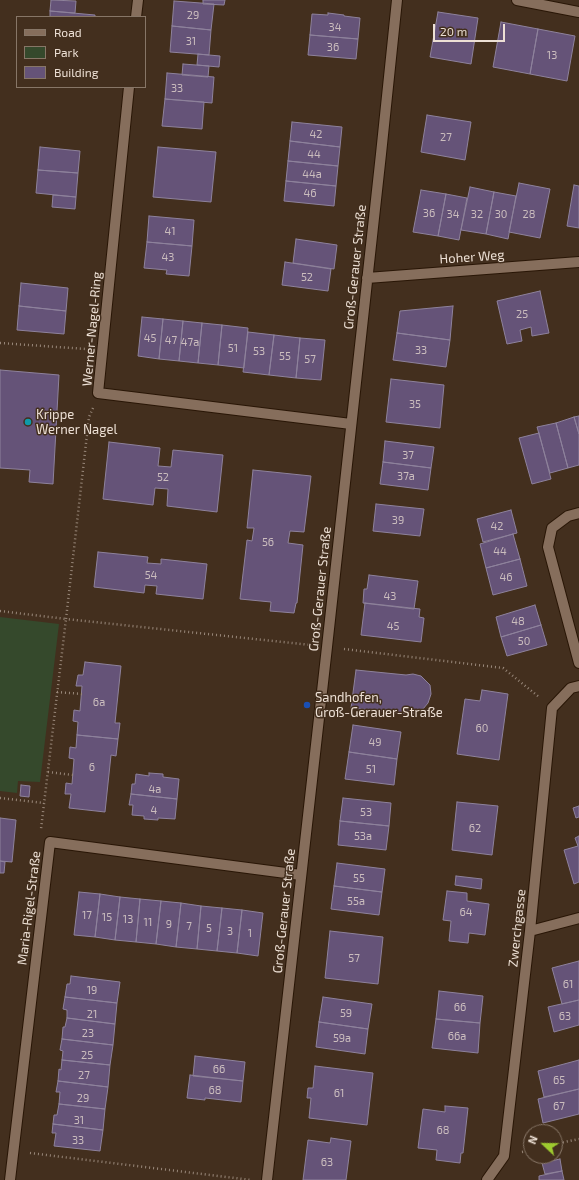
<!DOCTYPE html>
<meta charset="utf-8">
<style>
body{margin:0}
#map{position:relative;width:579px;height:1180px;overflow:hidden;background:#432f1e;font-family:"Exo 2",sans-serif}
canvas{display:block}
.legend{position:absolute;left:16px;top:16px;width:130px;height:72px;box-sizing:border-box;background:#432f1e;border:1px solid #877667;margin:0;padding:5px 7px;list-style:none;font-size:12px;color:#ede0d5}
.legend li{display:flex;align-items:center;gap:8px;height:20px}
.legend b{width:20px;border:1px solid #877667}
.north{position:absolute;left:523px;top:1124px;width:40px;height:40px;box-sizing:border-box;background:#432f1e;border:1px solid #877667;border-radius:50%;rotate:292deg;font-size:11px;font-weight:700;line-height:16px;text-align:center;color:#ede0d5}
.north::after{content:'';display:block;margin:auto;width:14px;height:18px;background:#9eca2f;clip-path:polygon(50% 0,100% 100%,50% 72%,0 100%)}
.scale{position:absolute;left:433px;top:24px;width:72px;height:18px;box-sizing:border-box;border:2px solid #ede0d5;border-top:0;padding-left:5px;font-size:12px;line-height:14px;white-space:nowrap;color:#ede0d5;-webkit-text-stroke:3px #432f1e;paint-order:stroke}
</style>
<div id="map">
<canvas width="579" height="1180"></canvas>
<ul class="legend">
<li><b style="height:5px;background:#866e5c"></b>Road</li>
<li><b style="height:11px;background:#35492c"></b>Park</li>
<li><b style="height:11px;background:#655378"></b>Building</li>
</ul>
<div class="north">N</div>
<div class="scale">20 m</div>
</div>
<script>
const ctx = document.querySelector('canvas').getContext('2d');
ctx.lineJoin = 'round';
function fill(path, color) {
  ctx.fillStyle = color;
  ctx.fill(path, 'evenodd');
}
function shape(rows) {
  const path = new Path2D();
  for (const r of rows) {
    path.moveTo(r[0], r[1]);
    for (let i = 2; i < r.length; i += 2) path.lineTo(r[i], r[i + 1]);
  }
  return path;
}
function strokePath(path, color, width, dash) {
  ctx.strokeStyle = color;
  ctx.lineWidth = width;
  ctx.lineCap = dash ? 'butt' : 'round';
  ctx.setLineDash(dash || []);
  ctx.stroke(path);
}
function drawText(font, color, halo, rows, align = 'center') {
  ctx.font = font + ' "Exo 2",sans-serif';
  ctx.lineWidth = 3;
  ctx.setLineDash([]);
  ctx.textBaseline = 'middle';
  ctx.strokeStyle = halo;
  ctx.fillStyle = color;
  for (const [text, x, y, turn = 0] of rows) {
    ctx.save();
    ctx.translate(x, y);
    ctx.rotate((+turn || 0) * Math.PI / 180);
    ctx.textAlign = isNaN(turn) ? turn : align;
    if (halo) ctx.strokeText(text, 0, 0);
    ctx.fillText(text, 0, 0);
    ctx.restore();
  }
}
fill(shape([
 [0,617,59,624,40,782,18,781,17,793,0,791]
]), '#35492c');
const building = shape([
 [51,0,76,1,75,13,50,11,51,0],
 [203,0,225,0,224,5,203,4,203,0],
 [174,1,214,4,211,30,172,26,174,1],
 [50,11,95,15,95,17,50,17,50,11],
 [438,12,478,18,471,64,430,57,438,12],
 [328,13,344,15,344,16,360,18,358,39,310,35,312,14,328,15,328,13],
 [501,22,538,29,530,74,493,67,501,22],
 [172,26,211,30,209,55,170,52,172,26],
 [538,29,575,36,567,81,530,74,538,29],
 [310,35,358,39,356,59,308,55,310,35],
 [198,54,220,56,219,67,197,65,198,54],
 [183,64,209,66,208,77,182,75,183,64],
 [167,73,214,77,212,103,165,99,167,73],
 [165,99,204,102,202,129,162,126,165,99],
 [427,115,471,122,465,160,421,152,427,115],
 [292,122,342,127,340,147,290,141,292,122],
 [290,141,340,147,338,166,288,161,290,141],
 [40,147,80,151,78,173,38,170,40,147],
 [158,147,216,152,211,202,153,197,158,147],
 [288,161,338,166,336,186,286,181,288,161],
 [38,170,78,173,76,197,36,193,38,170],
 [286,181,336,186,334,206,284,201,286,181],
 [519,183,550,189,540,238,509,232,519,183],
 [574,185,579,186,579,228,567,226,574,185],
 [470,187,494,192,486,234,461,230,470,187],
 [421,190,446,194,438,236,413,232,421,190],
 [494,192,516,196,508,239,486,234,494,192],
 [446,194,467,198,459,240,438,236,446,194],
 [53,195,76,197,75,209,52,207,53,195],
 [149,216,194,220,192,246,147,242,149,216],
 [296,239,337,245,334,269,293,263,296,239],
 [147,242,192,246,189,276,166,274,167,270,144,268,147,242],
 [285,262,331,269,328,291,282,285,285,262],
 [21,283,68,288,66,311,19,306,21,283],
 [540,291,549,333,532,336,531,327,520,330,522,341,507,344,497,301,540,291],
 [19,306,66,311,64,334,17,330,19,306],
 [453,306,450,340,397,333,400,311,453,306],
 [142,317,163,319,159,359,138,356,142,317],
 [163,319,183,321,179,361,159,359,163,319],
 [183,321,202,323,198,363,179,361,183,321],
 [202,323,222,325,218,365,198,363,202,323],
 [222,325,248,328,244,368,218,365,222,325],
 [248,332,274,335,269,375,243,372,248,332],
 [397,333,450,340,446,367,393,360,397,333],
 [274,335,300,338,296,378,269,375,274,335],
 [300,338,325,340,321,380,296,378,300,338],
 [0,370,59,375,53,484,29,482,30,470,0,468,0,370],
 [391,379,444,385,440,428,386,422,391,379],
 [579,416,579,434,574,417,579,416],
 [574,417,579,434,579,465,568,468,556,423,574,417],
 [556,423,568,468,550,473,537,427,556,423],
 [539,433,551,479,532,484,519,438,539,433],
 [385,441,434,447,431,468,383,462,385,441],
 [109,442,160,448,158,466,171,467,173,450,223,455,217,512,167,506,168,489,155,488,153,505,103,499,109,442],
 [383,462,431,468,428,490,380,484,383,462],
 [253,470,311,476,304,532,290,531,288,543,303,545,297,603,296,603,294,613,270,611,271,602,240,599,247,540,252,541,254,528,247,528,253,470],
 [376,504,424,509,420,536,373,531,376,504],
 [511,510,517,533,483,542,477,519,511,510],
 [513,534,520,559,486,568,480,544,513,534],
 [98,552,148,557,147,563,161,564,161,559,207,564,203,599,156,594,157,586,145,585,144,593,94,587,98,552],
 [520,559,527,586,493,595,486,568,520,559],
 [369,575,418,581,414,609,363,603,364,589,367,589,369,575],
 [365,603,420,609,419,617,424,618,421,642,361,635,365,603],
 [535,605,541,625,501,637,496,617,535,605],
 [541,625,547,645,507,656,501,637,541,625],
 [85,662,121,666,115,723,120,723,118,739,77,735,78,722,73,721,74,710,80,711,82,686,76,686,78,675,83,675,85,662],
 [356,670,406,675,413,674,421,676,430,685,431,694,428,703,423,709,415,713,408,714,351,708,356,670],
 [482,690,508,694,499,760,457,754,465,699,480,701,482,690],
 [353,725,401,732,397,759,349,752,353,725],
 [77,735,118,739,116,756,111,755,105,812,69,808,71,794,65,794,66,783,72,784,74,759,69,758,70,747,76,748,77,735],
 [349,752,397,759,394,785,345,779,349,752],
 [149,773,163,774,163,777,179,779,177,799,131,794,132,784,135,784,136,774,149,776,149,773],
 [21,785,30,786,29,797,20,796,21,785],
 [131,794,177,799,175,819,158,818,158,820,144,819,144,816,132,815,133,805,129,805,131,794],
 [343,798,391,803,389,826,340,821,343,798],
 [457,802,498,806,492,855,452,850,457,802],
 [579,806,579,817,576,818,573,808,579,806],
 [0,818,16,820,12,862,0,861,0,818],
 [340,821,389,826,386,850,338,845,340,821],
 [579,836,579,882,574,884,564,850,578,846,575,838,579,836],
 [0,861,5,862,4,873,0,873,0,861],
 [337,863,385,869,382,892,334,886,337,863],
 [456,876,482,879,481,889,455,885,456,876],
 [334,886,382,892,379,915,331,909,334,886],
 [447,891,467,893,467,901,489,904,485,935,469,933,468,943,449,941,451,921,443,920,447,891],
 [79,892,100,894,95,937,74,935,79,892],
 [100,894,120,897,115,940,95,937,100,894],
 [120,897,140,899,136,942,115,940,120,897],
 [140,899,161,901,156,944,136,942,140,899],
 [161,901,181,903,176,947,156,944,161,901],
 [181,903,201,906,197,949,176,947,181,903],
 [201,906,222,908,217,951,197,949,201,906],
 [222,908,242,910,237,953,217,951,222,908],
 [242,910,263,913,258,956,237,953,242,910],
 [330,931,383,937,378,984,325,978,330,931],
 [579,961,579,1000,562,1004,552,968,579,961],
 [71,976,120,982,117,1003,65,997,67,984,70,984,71,976],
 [439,991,483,996,480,1023,436,1019,439,991],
 [65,997,117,1003,115,1024,67,1018,67,1010,63,1009,65,997],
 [323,997,372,1004,368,1029,319,1022,323,997],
 [579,1000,579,1025,554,1032,548,1007,579,1000],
 [67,1018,115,1024,113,1045,62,1039,63,1027,65,1027,67,1018],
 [436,1019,480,1023,478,1053,432,1048,436,1019],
 [319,1022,368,1029,365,1054,316,1047,319,1022],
 [62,1039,113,1045,110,1065,62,1060,63,1051,60,1050,62,1039],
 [195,1056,245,1062,243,1081,193,1076,195,1056],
 [62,1060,110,1065,108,1087,58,1081,59,1069,61,1070,62,1060],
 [579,1060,579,1089,544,1097,538,1071,579,1060],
 [315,1066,373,1073,367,1125,309,1118,311,1098,307,1098,308,1088,313,1088,315,1066],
 [190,1075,243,1081,241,1102,205,1098,205,1100,187,1098,190,1075],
 [58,1081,108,1087,105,1109,59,1104,60,1092,56,1092,58,1081],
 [579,1089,579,1114,543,1123,538,1099,579,1089],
 [59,1104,105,1109,103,1130,53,1124,54,1115,57,1115,59,1104],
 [445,1106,468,1108,463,1153,461,1153,460,1163,436,1160,437,1150,418,1148,423,1109,445,1112,445,1106],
 [53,1124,103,1130,100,1151,54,1146,56,1133,52,1133,53,1124],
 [331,1138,351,1141,346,1180,303,1180,308,1140,330,1143,331,1138],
 [560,1159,562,1171,545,1174,542,1163,560,1159],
 [562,1171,564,1180,539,1180,539,1176,562,1171]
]);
fill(building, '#655378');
strokePath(building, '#8e829c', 1);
const minor = shape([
 [517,0,579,12],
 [136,17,138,0],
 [129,87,98,393,351,424],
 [367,278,579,262],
 [579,513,568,516,552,528,548,547,579,663],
 [530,931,579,918],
 [10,1180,50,842,301,875],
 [267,1180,327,647,381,154,397,0],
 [487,1180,504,1156,530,931,552,708,571,688,579,686]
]);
strokePath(minor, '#291606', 12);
strokePath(shape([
 [0,343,86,349],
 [93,408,89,417,66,619,311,645],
 [0,611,66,619,41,829],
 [344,649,503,668,539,697],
 [57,692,82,694],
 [48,772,73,775],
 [0,798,44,803],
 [555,1144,579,1139],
 [522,1152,531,1150],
 [30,1153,251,1180]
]), '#99887a', 2.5, [1, 3]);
strokePath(minor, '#866e5c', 10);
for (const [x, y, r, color] of [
 [28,422,4,"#0f9aa8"],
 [307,705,4,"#1a4fb4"]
]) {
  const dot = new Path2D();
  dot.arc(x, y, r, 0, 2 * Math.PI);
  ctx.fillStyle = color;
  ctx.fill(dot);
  strokePath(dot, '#432f1e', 1.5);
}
drawText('11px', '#cbbdbe', null, [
 ["29",193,15],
 ["34",335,27],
 ["31",191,41],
 ["36",333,47],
 ["13",552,55],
 ["33",177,88],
 ["42",316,134],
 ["27",446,137],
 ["44",314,154],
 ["44a",312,174],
 ["46",310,193],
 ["36",429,213],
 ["34",453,214],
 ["32",477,214],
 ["30",501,214],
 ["28",529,214],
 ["41",170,231],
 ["43",168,257],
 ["52",307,277],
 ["25",522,314],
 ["45",150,338],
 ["47",171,340],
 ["47a",190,342],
 ["51",233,348],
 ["33",421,350],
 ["53",259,351],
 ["55",285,356],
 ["57",310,359],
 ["35",415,404],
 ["37",408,455],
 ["37a",406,476],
 ["52",163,477],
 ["39",398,520],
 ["42",497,526],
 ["56",268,542],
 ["44",500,551],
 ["54",151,575],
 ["46",506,577],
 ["43",390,596],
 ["48",518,621],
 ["45",393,626],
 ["50",524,641],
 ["6a",99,702],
 ["60",482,728],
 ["49",375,742],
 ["6",92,767],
 ["51",371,769],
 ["4a",155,789],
 ["4",154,810],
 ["53",366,812],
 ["62",475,828],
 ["53a",363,836],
 ["55",359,878],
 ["55a",356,901],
 ["64",466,912],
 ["17",87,915],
 ["15",107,917],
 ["13",128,919],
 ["11",148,922],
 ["9",169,924],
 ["7",189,926],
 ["5",209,928],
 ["3",230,931],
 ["1",250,933],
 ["57",354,958],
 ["61",568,984],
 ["19",92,990],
 ["66",460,1007],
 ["59",346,1013],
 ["21",92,1014],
 ["63",565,1016],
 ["23",88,1033],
 ["66a",457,1036],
 ["59a",342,1038],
 ["25",87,1055],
 ["66",219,1069],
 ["27",84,1075],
 ["65",559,1080],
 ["68",215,1090],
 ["61",339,1093],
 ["29",83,1098],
 ["67",559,1106],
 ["31",79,1120],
 ["68",443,1130],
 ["33",78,1140],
 ["63",327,1162]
]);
drawText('13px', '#ede0d5', '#432f1e', [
 ["Hoher Weg",472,257,-4],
 ["Groß-Gerauer Straße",355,267,-84],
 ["Werner-Nagel-Ring",92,329,-85],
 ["Groß-Gerauer Straße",320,589,-84],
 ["Maria-Rigel-Straße",29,908,-83],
 ["Groß-Gerauer Straße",284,911,-84],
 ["Zwerchgasse",517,928,-84]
]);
drawText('13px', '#ede0d5', '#432f1e', [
 ["Krippe",36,415],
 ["Werner Nagel",36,430],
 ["Sandhofen,",315,698],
 ["Groß-Gerauer-Straße",315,713]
], 'left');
</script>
